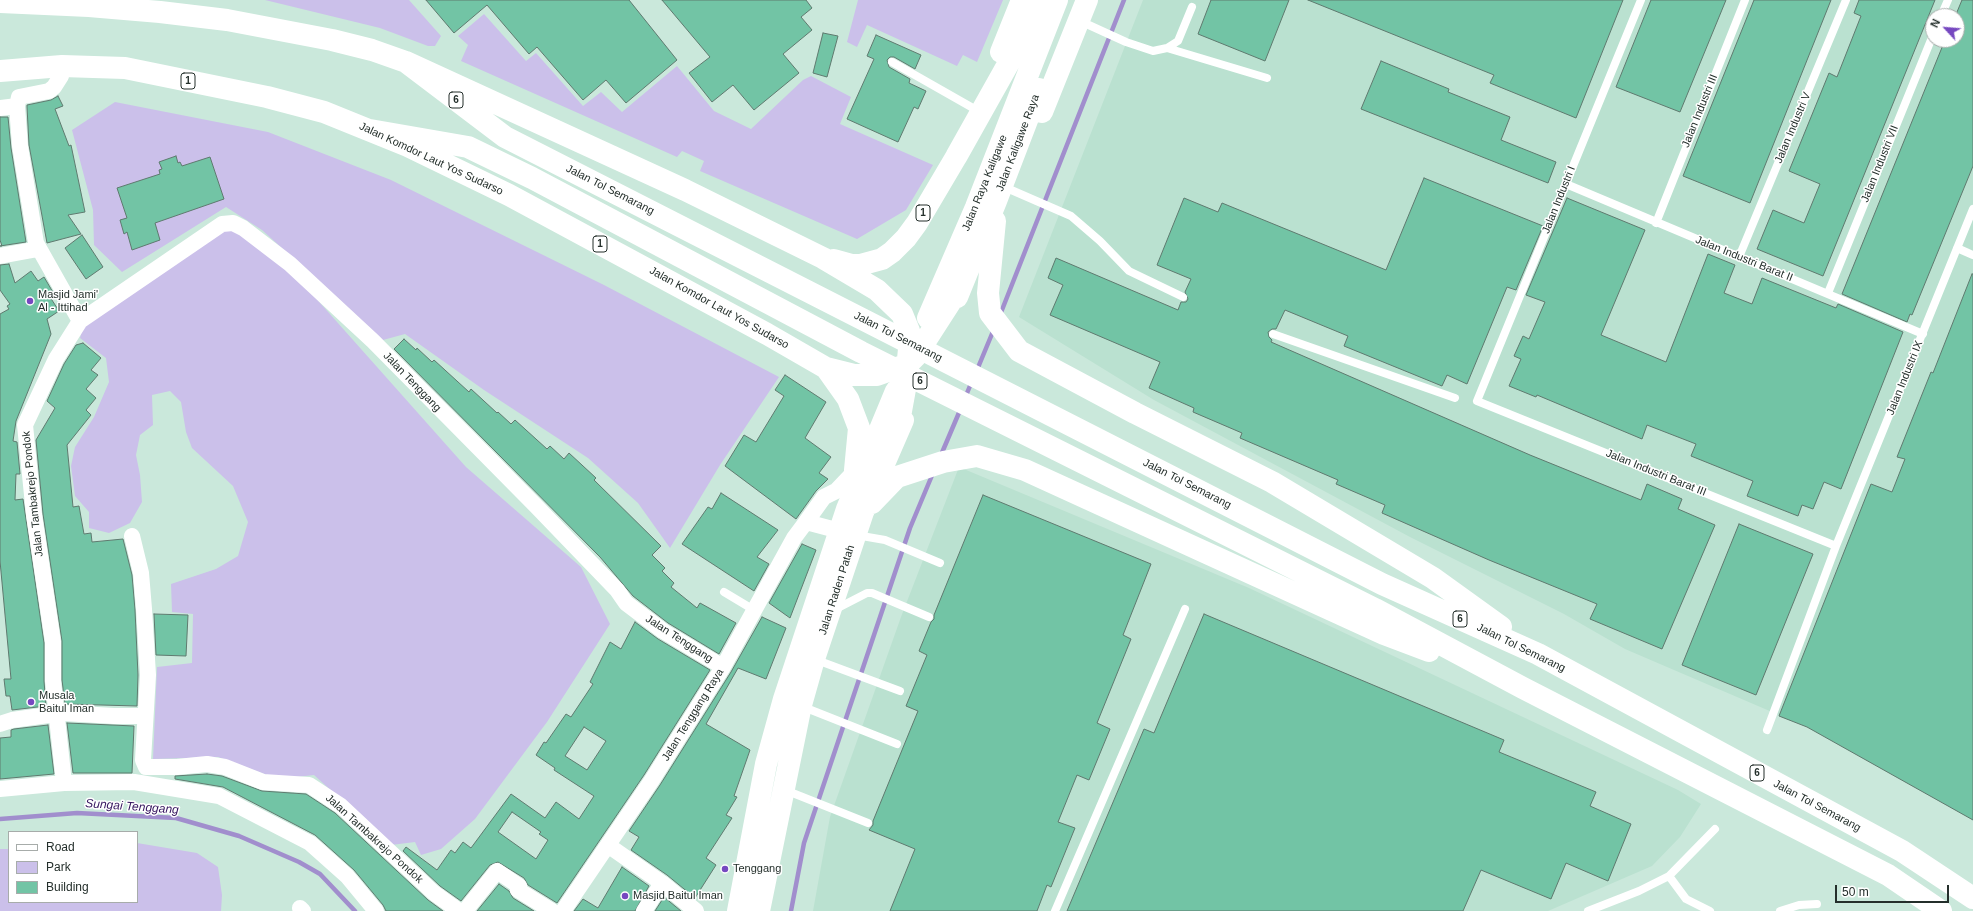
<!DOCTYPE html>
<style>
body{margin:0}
#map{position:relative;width:1973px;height:911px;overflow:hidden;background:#cae8db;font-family:Arial,sans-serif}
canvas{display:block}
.legend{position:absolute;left:8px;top:831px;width:130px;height:72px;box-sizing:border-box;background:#fff;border:1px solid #a7acaa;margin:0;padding:5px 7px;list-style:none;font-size:12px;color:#242f2b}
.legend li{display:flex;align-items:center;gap:8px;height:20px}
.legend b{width:20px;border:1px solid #a7acaa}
.north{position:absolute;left:1925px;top:8px;width:40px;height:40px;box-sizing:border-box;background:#fff;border:1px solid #a7acaa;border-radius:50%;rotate:296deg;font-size:11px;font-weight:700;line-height:16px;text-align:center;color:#242f2b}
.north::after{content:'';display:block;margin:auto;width:14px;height:18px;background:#7648c0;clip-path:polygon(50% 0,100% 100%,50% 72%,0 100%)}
.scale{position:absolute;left:1835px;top:885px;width:114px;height:18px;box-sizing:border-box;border:2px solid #242f2b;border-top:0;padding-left:5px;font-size:12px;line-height:14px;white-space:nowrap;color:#242f2b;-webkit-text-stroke:3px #fff;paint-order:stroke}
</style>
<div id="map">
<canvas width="1973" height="911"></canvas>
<ul class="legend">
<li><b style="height:5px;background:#fff"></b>Road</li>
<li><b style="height:11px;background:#cbc0ea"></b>Park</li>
<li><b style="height:11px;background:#72c4a5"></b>Building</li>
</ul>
<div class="north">N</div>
<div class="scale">50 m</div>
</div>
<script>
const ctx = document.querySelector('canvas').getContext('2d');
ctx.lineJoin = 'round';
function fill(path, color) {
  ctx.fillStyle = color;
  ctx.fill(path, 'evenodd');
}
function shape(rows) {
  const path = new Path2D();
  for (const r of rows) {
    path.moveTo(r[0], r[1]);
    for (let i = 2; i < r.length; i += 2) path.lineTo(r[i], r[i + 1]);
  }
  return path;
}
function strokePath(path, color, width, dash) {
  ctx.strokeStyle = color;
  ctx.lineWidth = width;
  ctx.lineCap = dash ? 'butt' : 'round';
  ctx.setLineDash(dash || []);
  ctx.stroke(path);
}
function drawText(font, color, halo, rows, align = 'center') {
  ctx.font = font + ' Arial,sans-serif';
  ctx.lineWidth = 3;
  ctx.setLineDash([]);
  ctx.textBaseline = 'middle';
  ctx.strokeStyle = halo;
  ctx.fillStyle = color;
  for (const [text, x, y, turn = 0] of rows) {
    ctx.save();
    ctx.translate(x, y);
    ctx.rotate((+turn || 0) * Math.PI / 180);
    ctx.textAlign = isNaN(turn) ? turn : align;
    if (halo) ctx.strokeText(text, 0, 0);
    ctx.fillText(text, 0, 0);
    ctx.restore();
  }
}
fill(shape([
 [1143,0,1973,0,1973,820,1807,727,1625,649,1564,614,1410,537,1154,400,1019,317],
 [1933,16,1957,16,1957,40,1933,40],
 [959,467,1249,588,1678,790,1701,804,1680,837,1652,866,1548,911,813,911,830,817,901,617]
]), '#bae1d0');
fill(shape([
 [265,0,409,0,441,36,435,46,428,46,380,28],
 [858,0,1003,0,977,62,963,55,957,66,867,25,857,47,847,42],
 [484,14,526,61,536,53,583,106,601,92,622,112,677,66,714,111,751,129,803,80,811,76,851,97,840,124,933,165,906,210,857,239,700,171,704,161,682,151,677,157,461,61,468,45,458,36],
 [115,102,268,132,391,180,604,285,779,377,720,465,670,548,638,503,588,458,484,390,405,334,383,340,262,230,226,207,122,272,94,245,93,210,72,130],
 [229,224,246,233,313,295,466,467,581,567,610,624,547,722,475,819,441,849,421,855,415,842,391,845,314,775,278,779,218,757,153,759,157,667,192,663,193,614,172,612,171,584,216,569,238,556,248,522,233,486,192,448,186,432,181,402,170,391,152,395,153,425,140,435,136,455,140,475,142,502,130,523,109,533,89,528,89,512,75,496,71,466,75,447,94,417,109,382,106,358,80,338,87,309],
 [137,843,197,853,218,867,222,895,221,911,0,911,0,849,9,849,9,902,137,902]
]), '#cbc0ea');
strokePath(shape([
 [1000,315,1124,0],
 [977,370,994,329],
 [965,398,972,381],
 [941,455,961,408],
 [0,819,77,813,176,818,239,836,299,862,320,874,355,911],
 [791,911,804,843,910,528,933,473]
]), '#a18ecd', 4.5);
const building = shape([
 [426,0,629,0,677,60,626,103,606,80,583,100,537,47,529,54,487,5,454,33,426,0],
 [662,0,806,0,812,8,801,17,812,30,783,54,799,73,754,110,733,85,712,102,689,73,710,57,662,0],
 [1211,0,1289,0,1265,61,1198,34,1211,0],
 [1308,0,1623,0,1576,118,1490,83,1494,75,1308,0],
 [1651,0,1726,0,1680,112,1616,87,1651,0],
 [1754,0,1831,0,1750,203,1683,176,1754,0],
 [1859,0,1935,0,1823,276,1757,249,1773,210,1804,223,1820,184,1789,171,1829,73,1837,77,1861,16,1854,13,1859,0],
 [1962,0,1973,0,1973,166,1912,315,1910,314,1907,322,1842,294,1945,40,1957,40,1957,12,1962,0],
 [823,33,838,36,827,77,813,73,823,33],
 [876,35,921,55,915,69,894,57,890,57,887,60,889,67,910,79,909,83,926,91,918,109,914,107,898,142,847,119,874,59,867,56,876,35],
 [1381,61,1449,89,1448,92,1510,117,1501,140,1556,162,1548,183,1361,109,1381,61],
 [58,96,63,106,55,109,69,146,71,145,85,212,68,215,81,234,47,243,29,145,27,107,27,105,51,100,58,96],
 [0,117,8,117,11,148,26,242,0,246,2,246,0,240,0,117],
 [176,156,178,163,180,162,182,166,210,157,224,199,155,223,160,240,132,250,127,232,124,234,120,220,127,218,117,188,160,174,159,170,162,169,159,162,176,156],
 [1424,178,1543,226,1516,290,1507,287,1467,384,1447,375,1442,386,1344,346,1348,336,1285,310,1276,329,1272,329,1268,332,1269,337,1272,340,1271,342,1530,455,1641,500,1647,484,1682,499,1678,509,1715,525,1662,649,1590,619,1597,604,1489,560,1382,513,1385,505,1336,484,1338,480,1240,438,1242,433,1193,412,1194,408,1149,388,1160,362,1050,315,1063,285,1048,278,1056,258,1178,310,1181,302,1186,302,1188,299,1185,292,1191,279,1157,265,1184,198,1218,212,1222,203,1386,270,1424,178],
 [1567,198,1645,230,1601,335,1666,362,1708,254,1735,265,1724,293,1752,304,1762,278,1836,308,1838,304,1903,332,1841,489,1824,482,1813,509,1802,505,1798,516,1747,496,1753,481,1691,456,1696,444,1647,425,1642,439,1537,395,1536,397,1509,386,1521,359,1514,356,1523,336,1529,339,1545,302,1526,295,1567,198],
 [82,235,103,267,86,279,65,248,82,235],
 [9,264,15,283,31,271,38,281,44,277,54,294,50,297,59,311,47,319,51,334,16,421,13,441,17,442,20,474,16,474,15,500,23,499,44,643,44,681,46,706,12,710,10,696,6,696,4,679,11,679,0,561,0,314,9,309,7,306,10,304,0,290,0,265,9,264],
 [1972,274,1973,274,1973,820,1807,727,1779,716,1871,484,1892,492,1905,459,1897,457,1931,372,1933,373,1972,274],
 [404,339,416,350,417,348,432,362,434,360,469,392,471,389,497,413,498,412,511,424,515,420,547,449,550,446,564,459,569,453,596,478,594,480,661,546,652,555,665,568,662,571,674,583,671,587,697,608,700,603,736,623,719,654,668,623,633,596,600,557,394,349,404,339],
 [83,343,101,358,91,370,98,375,86,389,96,398,86,410,91,415,67,445,73,507,79,506,84,534,91,533,92,542,123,539,132,575,135,610,138,675,137,706,65,704,62,680,62,641,43,514,36,440,55,408,47,401,64,364,76,345,83,343],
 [785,375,826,402,805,438,831,457,819,473,828,479,816,491,796,519,725,466,744,435,756,442,784,396,775,390,785,375],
 [721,493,778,530,757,557,769,564,754,591,682,544,708,507,712,509,721,493],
 [983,495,1151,564,1123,635,1131,639,1097,723,1110,729,1089,780,1077,775,1058,822,1075,828,1051,887,1047,885,1037,911,890,911,915,849,869,830,873,825,873,821,918,711,906,706,927,655,919,651,931,622,934,619,934,615,983,495],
 [1739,524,1813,554,1756,695,1682,665,1739,524],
 [802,544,816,550,790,618,769,603,802,544],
 [154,614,188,615,186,656,156,655,154,614],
 [1204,614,1504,740,1499,752,1596,792,1590,806,1631,824,1608,881,1566,863,1551,899,1481,870,1463,911,1067,911,1144,729,1154,733,1204,614],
 [762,617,786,628,766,679,738,668,706,724,750,750,734,796,737,797,726,815,732,818,706,858,716,865,695,898,667,875,631,850,639,837,629,831,660,785,731,672,762,617],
 [635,622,658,639,710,670,644,775,557,903,528,885,524,878,498,862,490,865,461,901,440,886,403,851,406,847,437,870,451,850,455,853,463,842,471,848,511,794,545,818,556,802,579,819,594,796,554,770,555,768,536,755,544,742,546,743,566,714,571,717,593,684,590,682,610,642,621,649,635,622],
 [584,727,606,741,587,770,565,756,584,727],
 [512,812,541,832,539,834,548,840,536,859,498,832,512,812],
 [67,723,134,726,132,773,73,773,67,723],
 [48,725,54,774,0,779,0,738,11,737,11,730,14,729,48,725],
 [207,774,222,776,262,791,306,794,335,813,428,900,443,911,386,911,383,905,354,870,315,835,223,787,175,779,175,776,207,774],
 [622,867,649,886,635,911,574,911,583,899,598,908,622,867],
 [499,884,509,891,513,898,534,911,477,911,499,884],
 [664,897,681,911,655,911,664,897]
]);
fill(building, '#72c4a5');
strokePath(building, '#5f7a6f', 1);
strokePath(shape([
 [1641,0,1477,401,1836,546],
 [1941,16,1948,0],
 [1080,21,1126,42,1153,51,1167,48,1178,41,1192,7],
 [1167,48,1267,78],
 [892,62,980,112],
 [1566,184,1923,334],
 [1002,186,1071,216,1100,241,1129,271,1183,297],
 [1656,223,1745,0],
 [1957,248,1973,255],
 [1739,257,1846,0],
 [1828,293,1933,35],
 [1273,334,1455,398],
 [856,535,885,540,940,563],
 [724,592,754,610],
 [834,610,867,593,872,593,929,617],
 [814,659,900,691],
 [801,706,897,744],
 [1767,730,1836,546,1973,209],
 [785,790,868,823],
 [1669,876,1715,829],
 [1055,911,1185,609],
 [1588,911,1639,891,1669,876,1686,899,1710,911],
 [1780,911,1799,905,1817,904]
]), '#fff', 8);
strokePath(shape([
 [62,66,61,76,54,87,49,91,19,97,17,106,20,146,36,243,80,321,56,359,25,425,34,515,53,642,53,681,64,783],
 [0,108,17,106],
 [0,256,38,249],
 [80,321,222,224,233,223,243,228,290,264,373,341,536,506,617,590,626,603,663,631,723,667],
 [806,522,824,497,836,491,855,471],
 [132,536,141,573,144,609,148,675,143,760,146,767,177,767,207,764,225,767,263,782,309,785,341,806,434,893,459,911],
 [0,724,12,720,63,713,114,716,144,716],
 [0,789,64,783,134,782,219,796,310,843,347,876,376,911],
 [609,846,662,883,696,911],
 [300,908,303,911],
 [465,911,497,871,519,886,518,890,552,911],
 [563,911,652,780,723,667,794,538,806,522,840,531],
 [644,911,662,883]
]), '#fff', 16);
strokePath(shape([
 [0,2,89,6,160,12,227,20,332,40,372,50,406,62,685,190,823,258,877,290,902,314,909,331,909,349,905,389,897,433],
 [1001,52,1022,0],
 [406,62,505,137,1382,584,1538,654,1902,851,1973,898],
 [0,71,62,66,125,68,267,97,324,112,408,146,509,195,767,334,826,368,854,375,877,375,908,364,915,357,962,284],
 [1042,112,1087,0],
 [370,130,468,147,532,178,861,352,1375,609,1523,688,1888,875,1941,911],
 [995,221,988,293,990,313,1019,351,1135,413,1272,482,1433,578,1501,627],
 [834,260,852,265,860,265,882,259,892,252,906,238,917,223,956,157,1044,0],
 [957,297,996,201,1039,89],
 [928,318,976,207,1057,0],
 [826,368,848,399,859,428,855,470],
 [872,503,897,477,943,462,977,456,1025,470,1384,634,1429,651],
 [738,911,766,764,784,699,847,509,896,391],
 [759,911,801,705,814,659,863,512,903,420]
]), '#fff', 22);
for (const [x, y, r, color] of [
 [30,301,4,"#7648c0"],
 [31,702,4,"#7648c0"],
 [725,869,4,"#7648c0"],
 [625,896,4,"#7648c0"]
]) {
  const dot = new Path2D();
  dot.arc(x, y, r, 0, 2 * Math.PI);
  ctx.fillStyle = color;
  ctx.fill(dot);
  strokePath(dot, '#fff', 1.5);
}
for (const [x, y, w] of [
 [188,81,14],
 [456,100,14],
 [923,213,14],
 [600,244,14],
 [920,381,14],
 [1460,619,14],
 [1757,773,14]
]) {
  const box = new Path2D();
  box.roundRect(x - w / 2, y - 8, w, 16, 3);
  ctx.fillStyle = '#fff';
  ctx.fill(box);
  strokePath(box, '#242f2b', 1);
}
drawText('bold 10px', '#242f2b', null, [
 ["1",188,81],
 ["6",456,100],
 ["1",923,213],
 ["1",600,244],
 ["6",920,381],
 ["6",1460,619],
 ["6",1757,773]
]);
drawText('11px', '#242f2b', '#fff', [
 ["Jalan Industri III",1700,111,-68],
 ["Jalan Industri V",1793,128,-67],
 ["Jalan Kaligawe Raya",1018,143,-69],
 ["Jalan Komdor Laut Yos Sudarso",431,159,25],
 ["Jalan Industri VII",1880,164,-68],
 ["Jalan Raya Kaligawe",985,183,-68],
 ["Jalan Tol Semarang",610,190,27],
 ["Jalan Industri I",1559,200,-68],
 ["Jalan Industri Barat II",1744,259,22],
 ["Jalan Komdor Laut Yos Sudarso",719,308,29],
 ["Jalan Tol Semarang",898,337,27],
 ["Jalan Industri IX",1905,378,-68],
 ["Jalan Tenggang",412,382,46],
 ["Jalan Industri Barat III",1656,473,22],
 ["Jalan Tol Semarang",1187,484,27],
 ["Jalan Tambakrejo Pondok",33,494,-96],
 ["Jalan Raden Patah",837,590,-72],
 ["Jalan Tenggang",679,639,33],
 ["Jalan Tol Semarang",1521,648,26],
 ["Jalan Tenggang Raya",693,715,-58],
 ["Jalan Tol Semarang",1817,806,28],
 ["Jalan Tambakrejo Pondok",374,839,42]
]);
drawText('11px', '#242f2b', '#fff', [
 ["Masjid Jami'",38,295],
 ["Al - Ittihad",38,308],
 ["Musala",39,696],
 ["Baitul Iman",39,709],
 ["Tenggang",733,869],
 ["Masjid Baitul Iman",633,896]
], 'left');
drawText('italic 12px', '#34145e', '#fff', [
 ["Sungai Tenggang",132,807,4]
]);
</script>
